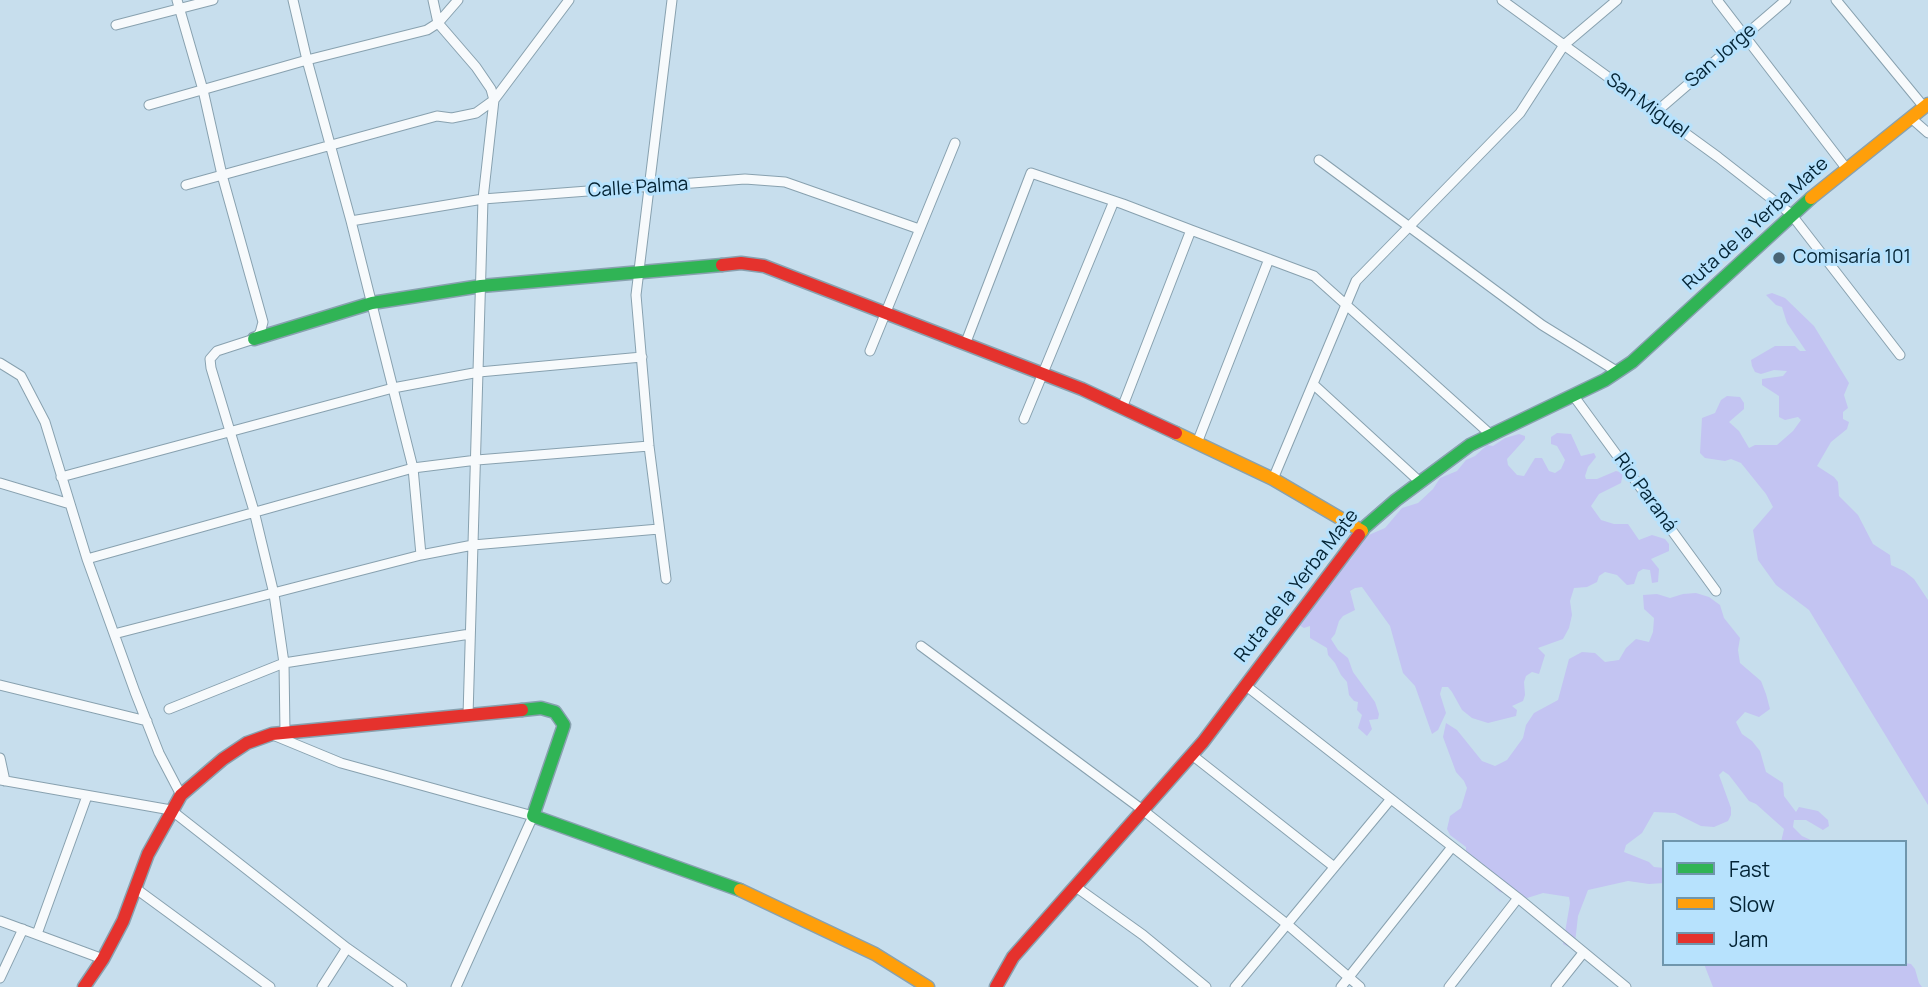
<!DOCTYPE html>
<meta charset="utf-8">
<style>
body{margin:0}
#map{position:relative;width:1928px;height:987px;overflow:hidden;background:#c7deed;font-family:Manrope,sans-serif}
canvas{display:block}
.legend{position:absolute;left:1662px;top:840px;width:245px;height:126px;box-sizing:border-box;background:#b7e2fd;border:2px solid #6f96ad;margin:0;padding:9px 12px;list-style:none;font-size:21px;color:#032334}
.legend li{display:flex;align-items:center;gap:14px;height:35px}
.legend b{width:35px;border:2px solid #6f96ad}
</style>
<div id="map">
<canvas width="1928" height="987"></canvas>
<ul class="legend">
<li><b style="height:9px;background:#30b455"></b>Fast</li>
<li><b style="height:9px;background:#ff9f0a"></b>Slow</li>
<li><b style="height:9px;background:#e5322d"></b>Jam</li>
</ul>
</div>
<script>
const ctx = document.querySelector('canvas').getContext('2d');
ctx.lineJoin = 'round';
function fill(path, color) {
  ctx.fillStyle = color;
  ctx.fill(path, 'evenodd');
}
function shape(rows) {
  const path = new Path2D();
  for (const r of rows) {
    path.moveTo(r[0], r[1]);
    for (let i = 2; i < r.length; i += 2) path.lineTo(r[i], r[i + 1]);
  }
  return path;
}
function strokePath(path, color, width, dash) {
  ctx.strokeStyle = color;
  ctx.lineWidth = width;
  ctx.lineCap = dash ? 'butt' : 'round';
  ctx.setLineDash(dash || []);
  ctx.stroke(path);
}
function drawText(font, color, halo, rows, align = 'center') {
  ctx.font = font + ' Manrope,sans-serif';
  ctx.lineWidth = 6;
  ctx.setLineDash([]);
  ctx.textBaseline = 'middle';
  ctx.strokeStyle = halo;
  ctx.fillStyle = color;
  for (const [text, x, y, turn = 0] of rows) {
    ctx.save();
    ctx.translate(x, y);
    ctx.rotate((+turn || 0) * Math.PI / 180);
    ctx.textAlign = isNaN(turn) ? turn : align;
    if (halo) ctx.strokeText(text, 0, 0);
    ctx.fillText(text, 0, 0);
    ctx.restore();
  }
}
fill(shape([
 [1772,293,1785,298,1814,326,1849,383,1844,395,1848,408,1843,412,1843,419,1849,422,1847,429,1831,442,1817,466,1834,477,1838,482,1839,496,1858,515,1873,544,1890,555,1891,565,1904,571,1914,579,1928,600,1928,805,1809,610,1776,585,1758,560,1753,530,1773,507,1766,494,1741,463,1731,459,1725,461,1705,458,1700,453,1702,418,1715,413,1721,400,1727,396,1740,397,1744,403,1744,409,1729,422,1739,431,1749,448,1755,445,1777,445,1793,431,1801,420,1798,417,1785,420,1779,417,1779,396,1762,385,1762,379,1783,376,1787,371,1774,370,1761,374,1755,372,1752,366,1751,360,1775,346,1795,346,1800,351,1806,351,1787,323,1782,307,1776,305,1766,295],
 [1557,433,1571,434,1581,456,1594,453,1596,457,1588,467,1585,476,1586,479,1597,479,1616,471,1623,473,1621,483,1599,494,1591,506,1601,520,1614,524,1628,524,1639,540,1652,535,1665,539,1669,544,1669,551,1651,559,1659,569,1658,582,1652,583,1650,570,1643,569,1638,572,1634,584,1627,585,1617,575,1605,572,1599,576,1597,582,1587,587,1574,588,1570,601,1572,615,1569,628,1563,639,1538,648,1545,655,1539,674,1532,672,1526,676,1524,682,1525,695,1523,701,1512,706,1517,710,1516,716,1488,723,1472,718,1462,710,1452,692,1448,687,1442,687,1440,694,1446,713,1438,730,1432,734,1415,686,1403,673,1390,626,1362,587,1355,588,1350,591,1355,610,1343,616,1339,621,1335,634,1331,639,1338,650,1348,658,1353,672,1375,702,1379,714,1378,719,1369,720,1372,729,1367,736,1358,728,1362,715,1357,710,1358,702,1354,701,1349,695,1347,682,1341,675,1335,663,1328,655,1327,648,1310,638,1310,626,1304,628,1299,625,1340,568,1351,559,1364,537,1385,528,1402,508,1418,503,1433,489,1440,478,1457,471,1466,460,1475,456,1487,445,1493,446,1505,438,1519,434,1525,436,1525,439,1507,459,1508,465,1517,475,1524,476,1535,458,1542,458,1549,471,1555,473,1561,469,1565,460,1557,446,1551,444,1551,437],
 [1696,593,1709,597,1720,605,1724,618,1740,638,1738,650,1740,663,1761,681,1766,694,1770,709,1759,717,1745,712,1736,722,1742,734,1752,741,1760,751,1766,772,1783,783,1784,796,1796,812,1799,807,1818,811,1828,820,1829,826,1823,830,1806,820,1794,820,1793,827,1802,836,1815,842,1781,842,1784,829,1756,804,1749,801,1729,775,1723,771,1719,775,1731,808,1731,815,1728,821,1714,827,1701,826,1675,813,1654,812,1642,833,1626,845,1624,852,1649,862,1654,867,1664,868,1664,883,1649,884,1628,881,1588,890,1578,916,1575,943,1569,947,1563,944,1570,903,1569,897,1543,893,1524,899,1500,892,1495,888,1489,876,1466,861,1466,847,1450,835,1447,829,1450,816,1461,808,1467,788,1464,781,1456,772,1443,737,1446,723,1457,730,1482,761,1495,766,1507,760,1523,738,1526,725,1534,713,1558,700,1569,659,1582,652,1595,653,1605,662,1619,660,1626,648,1636,639,1649,642,1653,632,1654,618,1644,609,1643,595,1657,594,1670,598,1683,594],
 [1905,963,1911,964,1915,969,1919,983,1922,987,1713,987,1704,964]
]), '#c3c4f2');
const street = shape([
 [177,0,203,90,222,175,263,322,260,333,254,339,217,351,210,359,211,368,254,511,274,594,284,663,285,733],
 [433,0,438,23,476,67,491,89,494,100,483,199,468,716],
 [1502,0,1718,157,1791,214,1900,355],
 [1717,0,1846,168],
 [1836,0,1924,107],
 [116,25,213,0],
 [149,105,307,60,293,0],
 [1656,112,1786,0],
 [1911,118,1928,133],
 [1319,160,1542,325,1618,372],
 [186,185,437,116,452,118,476,113,494,100,569,0],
 [351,221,483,199,745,179,785,182,919,229],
 [1191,230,1314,276,1490,434],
 [966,342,1031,173,1123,204,1191,230,1122,408],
 [870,351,955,143],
 [0,363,21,376,45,422,87,559,135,692,159,753,181,795],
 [1313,384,1420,482],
 [1573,395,1716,591],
 [1024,419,1114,201],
 [1197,443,1269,259],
 [61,477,393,388,479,372,642,357],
 [1273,479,1356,281,1520,113,1564,45,1617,0],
 [0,483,70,504],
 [421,555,473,545,659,529],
 [87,559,413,468,351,221,307,60,427,30,438,23,458,0],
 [666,579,649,446,636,295,672,0],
 [114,634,421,555,413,468,477,460,649,446],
 [921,646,1144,811,1288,925,1360,987],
 [0,685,147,721],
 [1245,685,1518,898,1626,987],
 [169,709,284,663,470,634],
 [273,735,341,763,533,816,456,987],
 [1192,755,1333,866],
 [0,758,5,781],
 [0,780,171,810,347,948,322,987],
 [1076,887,1143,935,1206,987],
 [135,888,270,987],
 [0,921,103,959],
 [37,934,87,796],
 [347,948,402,987],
 [0,978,23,929],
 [1235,987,1390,800],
 [1341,987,1452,847],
 [1449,987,1518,898],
 [1556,987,1583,953]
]);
const fast = shape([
 [254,339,372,303,481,286,722,265],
 [1359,535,1365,527,1396,500,1470,445,1605,380,1632,362,1811,198],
 [522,710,541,708,555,712,564,725,533,816,740,890]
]);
const slow = shape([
 [1811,198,1928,104],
 [1176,433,1273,479,1362,531],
 [740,890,875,954,928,987]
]);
const jam = shape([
 [722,265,741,263,764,266,1082,389,1176,433],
 [84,987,103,959,123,921,148,854,181,795,223,759,247,743,272,734,522,710],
 [996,987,1013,957,1203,742,1359,535]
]);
strokePath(street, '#88a1af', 11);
strokePath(fast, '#88a1af', 15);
strokePath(slow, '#88a1af', 15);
strokePath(jam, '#88a1af', 15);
strokePath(street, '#f7fafc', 9);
strokePath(fast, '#30b455', 12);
strokePath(slow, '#ff9f0a', 12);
strokePath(jam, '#e5322d', 12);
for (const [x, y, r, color] of [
 [1779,258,7,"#486475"]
]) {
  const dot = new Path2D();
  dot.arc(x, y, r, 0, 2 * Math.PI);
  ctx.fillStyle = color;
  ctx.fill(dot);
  strokePath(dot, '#b7e2fd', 2.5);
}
drawText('19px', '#032334', '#b7e2fd', [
 ["San Jorge",1721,56,-41],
 ["San Miguel",1647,106,36],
 ["Calle Palma",638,188,-4],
 ["Ruta de la Yerba Mate",1756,224,-42],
 ["Rio Paraná",1645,493,54],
 ["Ruta de la Yerba Mate",1297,586,-52]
]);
drawText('19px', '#032334', '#b7e2fd', [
 ["Comisaría 101",1793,258]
], 'left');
</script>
